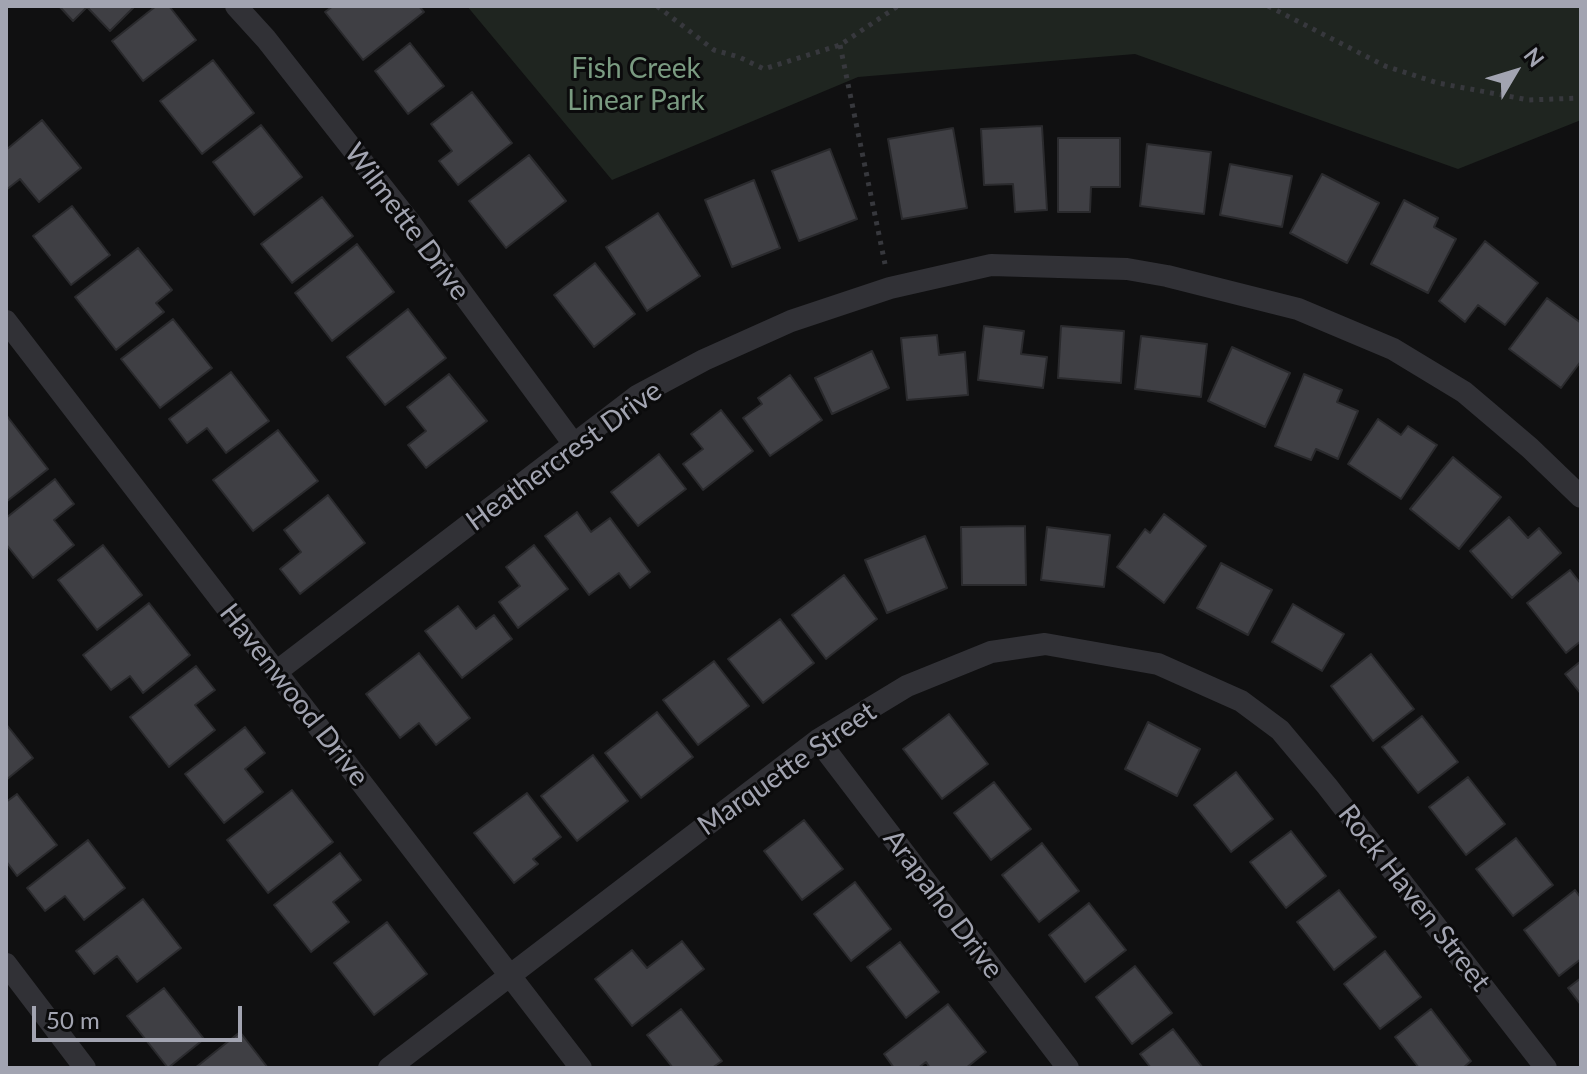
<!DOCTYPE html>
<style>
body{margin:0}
#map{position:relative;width:1587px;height:1074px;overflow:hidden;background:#101011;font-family:Lato,sans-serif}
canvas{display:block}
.frame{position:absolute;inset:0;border:8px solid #a2a4b1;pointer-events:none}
.north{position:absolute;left:1475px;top:32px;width:80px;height:80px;-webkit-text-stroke:6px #0b0b0c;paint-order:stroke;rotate:52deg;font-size:22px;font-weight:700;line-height:32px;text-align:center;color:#a2a4b1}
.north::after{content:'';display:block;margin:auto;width:28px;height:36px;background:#a2a4b1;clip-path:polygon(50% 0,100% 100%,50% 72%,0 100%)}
.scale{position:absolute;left:32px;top:1006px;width:210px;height:36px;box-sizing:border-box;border:4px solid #a2a4b1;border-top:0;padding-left:10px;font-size:24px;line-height:28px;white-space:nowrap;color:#a2a4b1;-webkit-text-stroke:6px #0b0b0c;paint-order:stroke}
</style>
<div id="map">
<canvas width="1587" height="1074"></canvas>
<div class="frame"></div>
<div class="north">N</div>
<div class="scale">50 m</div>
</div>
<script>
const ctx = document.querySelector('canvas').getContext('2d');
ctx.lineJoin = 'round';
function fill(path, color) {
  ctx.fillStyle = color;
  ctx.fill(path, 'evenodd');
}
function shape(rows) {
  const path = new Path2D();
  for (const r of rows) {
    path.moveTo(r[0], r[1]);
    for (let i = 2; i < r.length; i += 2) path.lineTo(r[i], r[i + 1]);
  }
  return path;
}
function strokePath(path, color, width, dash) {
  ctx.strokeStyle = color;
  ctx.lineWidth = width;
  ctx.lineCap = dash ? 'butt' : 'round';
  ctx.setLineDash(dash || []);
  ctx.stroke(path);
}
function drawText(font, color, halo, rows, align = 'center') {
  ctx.font = font + ' Lato,sans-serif';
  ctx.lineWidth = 6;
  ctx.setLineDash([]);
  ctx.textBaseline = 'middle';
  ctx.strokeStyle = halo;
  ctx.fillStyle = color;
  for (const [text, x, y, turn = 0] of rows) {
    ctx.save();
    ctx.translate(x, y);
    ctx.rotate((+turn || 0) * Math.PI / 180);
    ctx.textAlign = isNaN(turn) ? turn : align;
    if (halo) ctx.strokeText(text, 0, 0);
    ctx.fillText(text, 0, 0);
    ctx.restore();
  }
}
fill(shape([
 [467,6,1581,6,1581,120,1458,169,1135,54,858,77,612,180]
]), '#1f2520');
const building = shape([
 [59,6,135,6,110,31,87,7,73,21,59,6],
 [156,6,169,6,196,40,143,81,112,41,156,6],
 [333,6,419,6,424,12,363,60,325,12,333,6],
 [410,43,444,86,408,114,375,71,410,43],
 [213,60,254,113,202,154,160,101,213,60],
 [472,92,512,143,458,185,439,161,452,151,431,124,472,92],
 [42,120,81,168,39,202,20,179,6,190,6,150,42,120],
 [261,125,302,177,254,215,213,162,261,125],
 [1042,126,1047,210,1015,212,1013,184,984,185,981,129,1042,126],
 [953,128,967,208,902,219,888,139,953,128],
 [1058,138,1120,138,1120,187,1091,187,1090,212,1058,212,1058,138],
 [1147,144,1211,152,1204,214,1140,206,1147,144],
 [830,149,857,219,799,241,772,171,830,149],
 [529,155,566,201,506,248,469,201,529,155],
 [1230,164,1292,176,1282,227,1220,215,1230,164],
 [1322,174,1379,203,1347,263,1290,233,1322,174],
 [754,180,780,248,732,267,705,200,754,180],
 [322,197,353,236,292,283,261,244,322,197],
 [1404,200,1438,218,1434,227,1456,239,1428,293,1371,264,1404,200],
 [72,206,110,255,71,285,33,236,72,206],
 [658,213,700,276,647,311,606,247,658,213],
 [1485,241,1538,283,1505,325,1478,305,1465,322,1439,301,1485,241],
 [357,244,394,292,332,341,295,293,357,244],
 [138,248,172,290,156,303,164,312,116,350,75,297,138,248],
 [595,263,635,314,594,347,554,295,595,263],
 [1547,298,1581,323,1581,361,1561,388,1509,349,1547,298],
 [408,309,446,358,385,405,347,357,408,309],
 [173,319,212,368,160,408,121,359,173,319],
 [984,326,1024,331,1021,354,1047,357,1043,388,978,380,984,326],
 [1061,326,1124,331,1121,383,1058,378,1061,326],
 [937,335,939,355,965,352,968,395,907,400,901,338,937,335],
 [1141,336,1207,344,1201,397,1135,389,1141,336],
 [1232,347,1290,373,1265,427,1208,401,1232,347],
 [872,351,889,388,832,414,815,378,872,351],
 [231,372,269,421,226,453,207,428,187,443,169,419,231,372],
 [449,374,487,421,426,468,408,445,426,431,407,407,449,374],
 [1304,374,1342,390,1337,402,1358,411,1338,459,1316,449,1311,460,1275,446,1304,374],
 [790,375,822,420,770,456,743,418,762,404,758,398,790,375],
 [721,410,753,451,703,490,683,464,703,449,691,434,721,410],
 [7,416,48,469,6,502,6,417,7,416],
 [1378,419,1401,435,1408,426,1437,445,1401,499,1348,464,1378,419],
 [278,430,318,481,253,531,213,480,278,430],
 [659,454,686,489,638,526,611,492,659,454],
 [1453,457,1501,497,1459,549,1410,509,1453,457],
 [55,479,74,504,54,520,74,545,33,578,6,544,6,518,55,479],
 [328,495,365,543,300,594,280,569,301,552,284,530,328,495],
 [577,512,591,532,610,518,650,572,630,588,619,573,589,595,545,536,577,512],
 [1164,514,1206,546,1164,603,1117,567,1145,529,1150,533,1164,514],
 [1509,517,1528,538,1539,528,1561,553,1512,598,1470,551,1509,517],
 [1025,526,1026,585,962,585,961,527,1025,526],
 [1047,527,1110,535,1104,587,1041,580,1047,527],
 [925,536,947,588,887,613,865,560,925,536],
 [103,545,142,595,97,630,58,580,103,545],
 [534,545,568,589,518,628,499,602,520,586,506,567,534,545],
 [1221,563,1272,590,1248,635,1197,608,1221,563],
 [1570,570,1581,584,1581,641,1566,653,1527,603,1570,570],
 [844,575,877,619,826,659,792,615,844,575],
 [149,603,190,655,143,693,130,676,111,690,83,655,149,603],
 [1293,604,1344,634,1322,671,1272,642,1293,604],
 [458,606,476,629,494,615,512,639,462,678,425,631,458,606],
 [780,619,814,663,763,703,728,659,780,619],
 [419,653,470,718,436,745,419,723,400,738,366,694,419,653],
 [1371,654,1414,709,1373,741,1331,686,1371,654],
 [714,661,749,706,698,745,663,700,714,661],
 [1581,661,1581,694,1565,674,1581,661],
 [196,666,215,690,195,705,215,730,169,767,130,717,196,666],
 [657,712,693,757,641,798,605,753,657,712],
 [949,714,988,764,942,799,903,749,949,714],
 [1422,716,1458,762,1418,793,1382,747,1422,716],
 [1148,722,1200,749,1177,796,1125,769,1148,722],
 [6,724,33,758,6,780,6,724],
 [245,727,265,753,245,769,263,792,224,823,185,774,245,727],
 [593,755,628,801,577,841,541,796,593,755],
 [1236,772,1273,819,1231,852,1194,805,1236,772],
 [1468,777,1505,824,1466,855,1429,807,1468,777],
 [994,782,1031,829,991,860,954,813,994,782],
 [292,790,333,842,268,893,227,840,292,790],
 [527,793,561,837,533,859,538,864,514,883,474,833,527,793],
 [17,794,57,845,17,876,6,861,6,802,17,794],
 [804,820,843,869,802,900,764,851,804,820],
 [1291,831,1326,876,1286,908,1250,862,1291,831],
 [1516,838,1553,885,1513,916,1476,869,1516,838],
 [88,840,125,888,84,920,65,896,45,911,27,888,88,840],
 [1042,843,1079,891,1039,922,1002,875,1042,843],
 [340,853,361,880,333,902,349,922,311,952,274,905,340,853],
 [855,882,891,929,851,961,814,914,855,882],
 [1339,890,1376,937,1334,970,1297,922,1339,890],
 [1575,890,1581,898,1581,959,1559,976,1524,930,1575,890],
 [143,899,181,948,137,982,117,956,94,974,76,951,143,899],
 [1089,903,1126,950,1085,982,1049,935,1089,903],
 [387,922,427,974,374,1015,334,963,387,922],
 [682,941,704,969,632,1026,595,979,632,950,647,968,682,941],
 [900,942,939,992,906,1018,867,967,900,942],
 [1385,951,1421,997,1380,1029,1344,984,1385,951],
 [1135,966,1172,1013,1132,1044,1096,997,1135,966],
 [1581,978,1581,1005,1568,988,1581,978],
 [164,988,204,1039,168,1068,127,1016,164,988],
 [948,1004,986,1052,966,1068,930,1068,926,1062,918,1068,894,1068,884,1054,948,1004],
 [681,1009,722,1061,712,1068,673,1068,647,1035,681,1009],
 [1431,1009,1471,1061,1463,1068,1419,1068,1395,1037,1431,1009],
 [1173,1029,1203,1068,1151,1068,1140,1054,1173,1029],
 [240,1032,268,1068,195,1068,240,1032]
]);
fill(building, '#3f3f44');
strokePath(building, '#2a2a2d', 2);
strokePath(shape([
 [657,6,714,50,739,57,764,69,840,45,898,6],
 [1268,6,1385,66,1438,83,1529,100,1581,98],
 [840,45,885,264]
]), '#37383d', 5, [4, 6]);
strokePath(shape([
 [236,6,266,39,409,221,573,443],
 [6,321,581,1068],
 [276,672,637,396,704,360,791,321,890,288,991,265,1127,269,1167,276,1298,309,1393,349,1464,392,1530,448,1581,497],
 [818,740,1068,1068],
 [6,964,85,1068],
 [389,1068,818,740,907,686,991,652,1045,644,1158,664,1241,701,1280,730,1327,786,1546,1068]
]), '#313136', 22);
drawText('28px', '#7a9b81', '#0b0b0c', [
 ["Fish Creek",636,69],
 ["Linear Park",636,101]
]);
drawText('28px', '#a2a4b1', '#0b0b0c', [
 ["Wilmette Drive",407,222,53],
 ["Heathercrest Drive",564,456,-36],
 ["Havenwood Drive",294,695,52],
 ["Marquette Street",787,769,-35],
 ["Rock Haven Street",1414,898,52],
 ["Arapaho Drive",943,904,53]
]);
</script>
